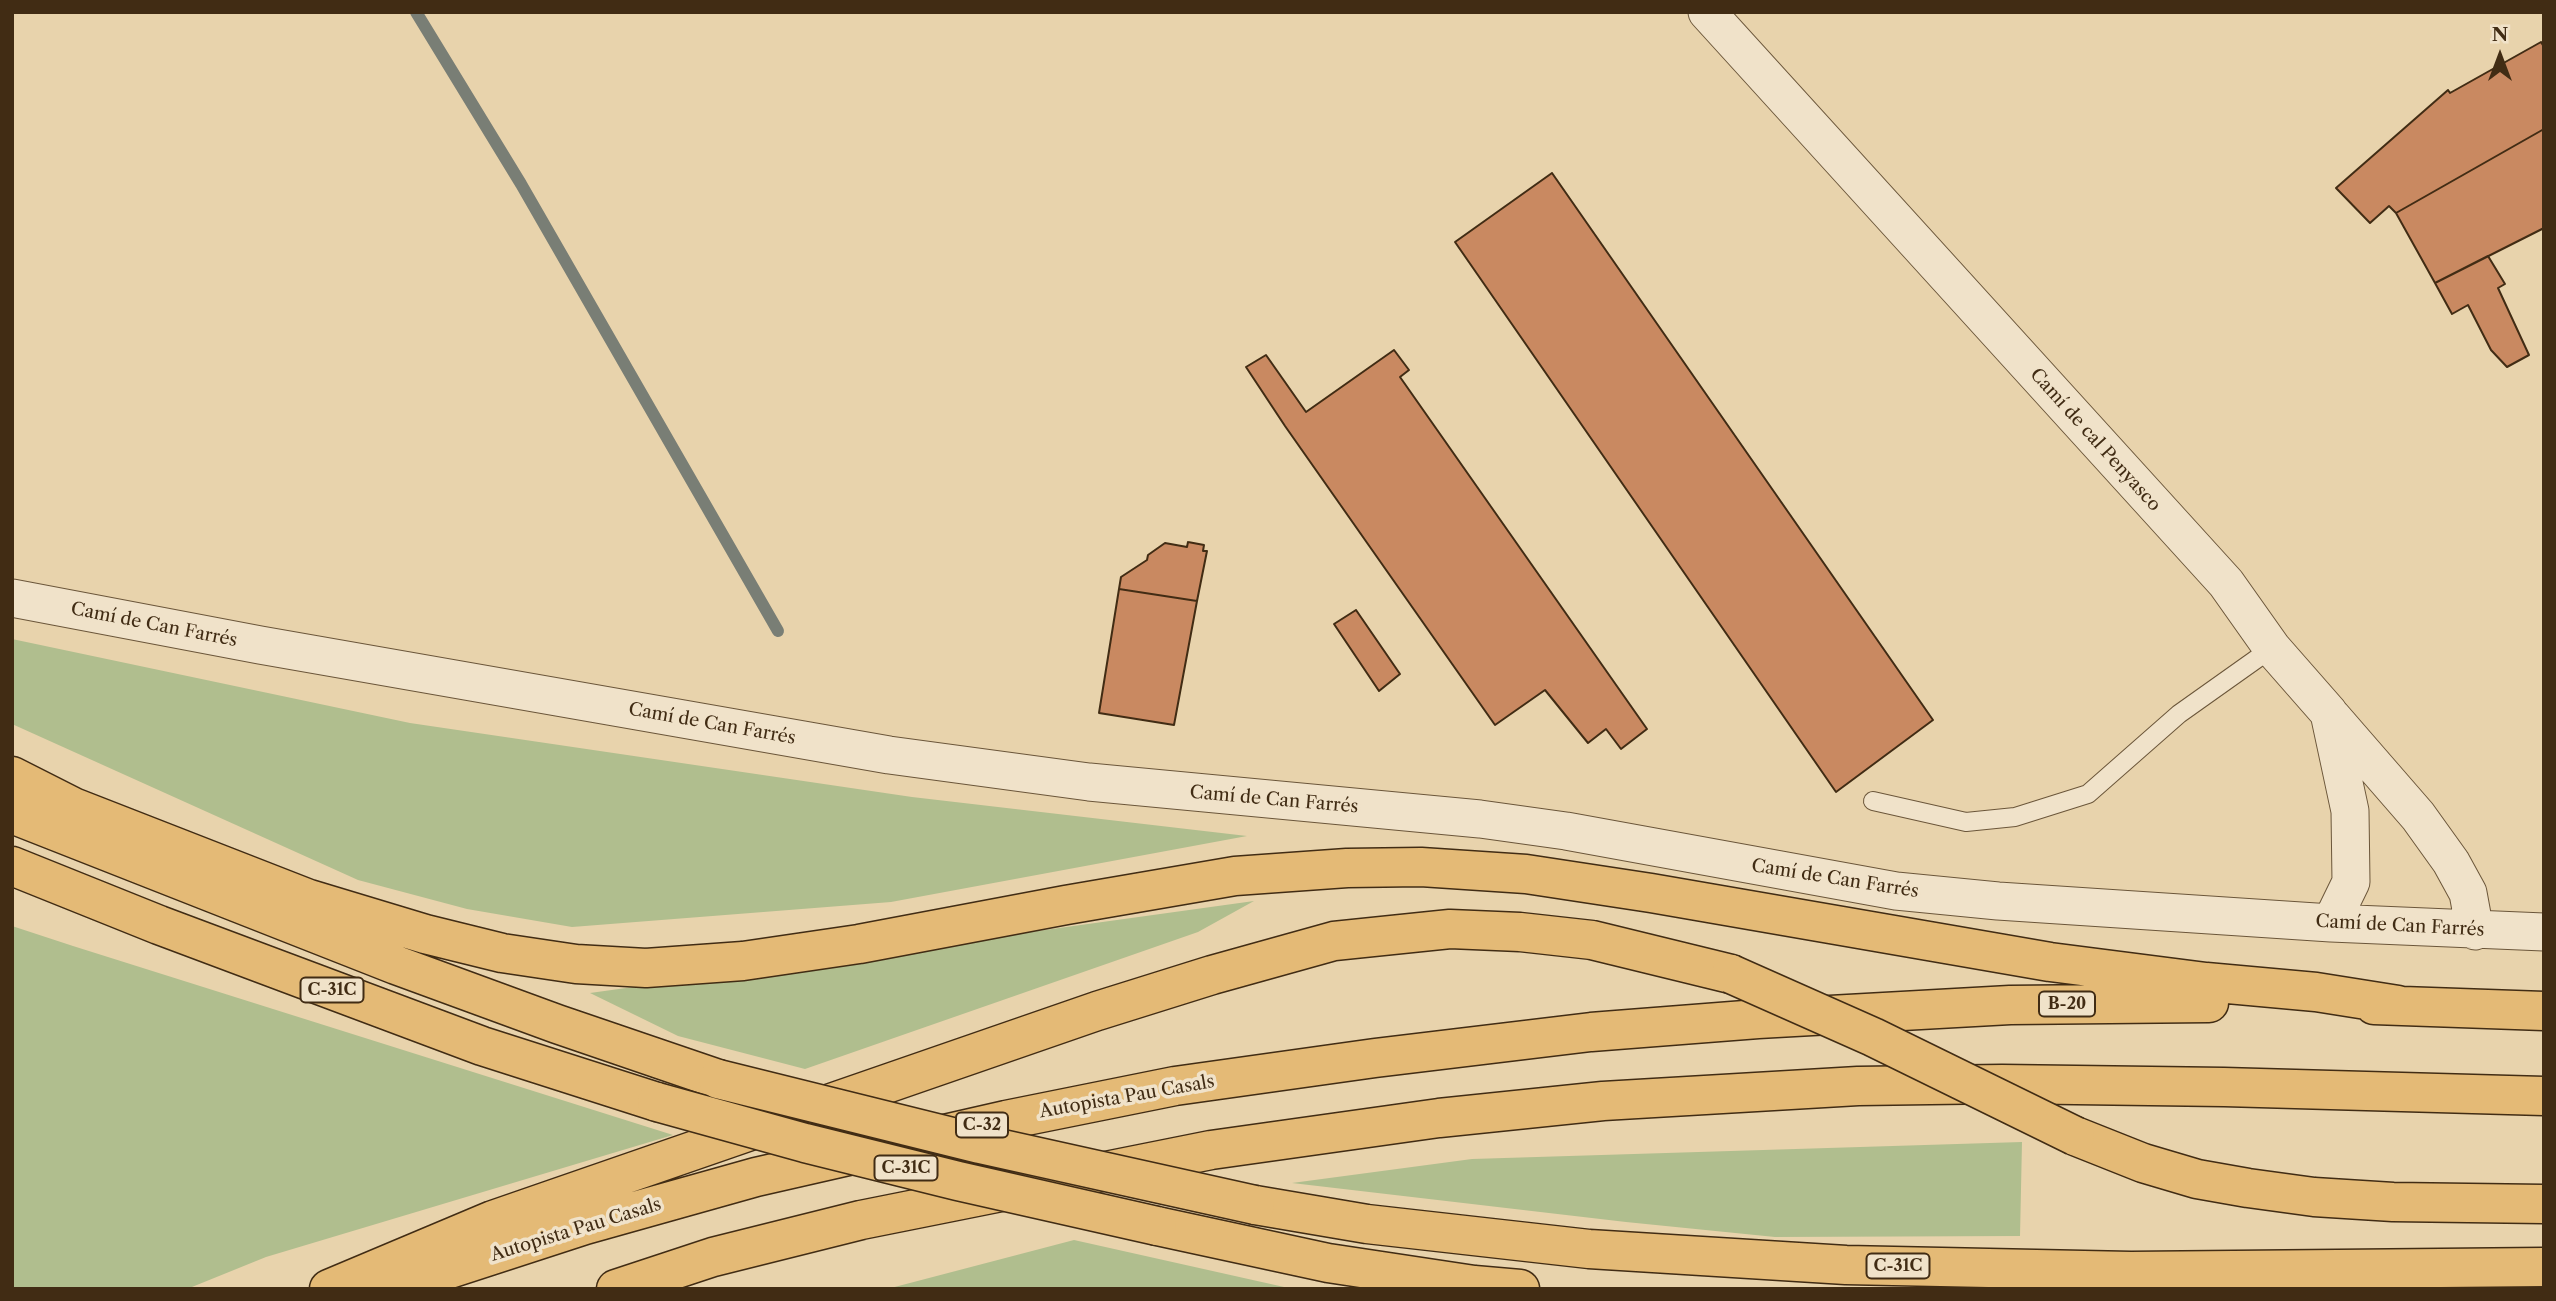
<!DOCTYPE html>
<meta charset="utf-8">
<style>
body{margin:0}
#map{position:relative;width:2556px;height:1301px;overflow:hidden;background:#e8d3ac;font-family:"Libre Caslon Text",serif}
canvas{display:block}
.frame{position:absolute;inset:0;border:14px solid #412c14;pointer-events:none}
.north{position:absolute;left:2465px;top:21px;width:70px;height:70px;-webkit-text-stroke:5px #f0e2c9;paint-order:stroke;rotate:0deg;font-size:19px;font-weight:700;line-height:28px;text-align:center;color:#412c14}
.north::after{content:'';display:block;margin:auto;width:24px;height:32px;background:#412c14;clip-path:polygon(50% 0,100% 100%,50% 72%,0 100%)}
</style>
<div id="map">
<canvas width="2556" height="1301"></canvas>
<div class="frame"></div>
<div class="north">N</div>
</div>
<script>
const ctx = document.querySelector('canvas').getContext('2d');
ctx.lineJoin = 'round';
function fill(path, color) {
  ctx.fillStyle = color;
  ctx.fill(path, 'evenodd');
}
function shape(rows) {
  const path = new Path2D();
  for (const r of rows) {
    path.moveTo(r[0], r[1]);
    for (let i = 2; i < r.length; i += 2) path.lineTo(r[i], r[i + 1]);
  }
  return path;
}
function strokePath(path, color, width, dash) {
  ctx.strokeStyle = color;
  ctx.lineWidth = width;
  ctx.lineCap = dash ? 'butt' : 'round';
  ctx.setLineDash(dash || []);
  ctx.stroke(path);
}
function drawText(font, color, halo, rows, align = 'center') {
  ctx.font = font + ' "Libre Caslon Text",serif';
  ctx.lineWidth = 7;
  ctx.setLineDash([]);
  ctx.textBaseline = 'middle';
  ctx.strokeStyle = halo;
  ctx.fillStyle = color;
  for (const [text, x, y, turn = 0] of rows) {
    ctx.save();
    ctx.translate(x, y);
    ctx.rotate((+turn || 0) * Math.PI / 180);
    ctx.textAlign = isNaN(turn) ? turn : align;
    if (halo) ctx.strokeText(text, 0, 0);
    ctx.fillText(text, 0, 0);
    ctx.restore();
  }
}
fill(shape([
 [12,639,410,723,912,797,1247,836,891,902,572,927,467,909,358,880,12,724],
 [1254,901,1198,932,805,1069,678,1036,590,993],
 [12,926,73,946,673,1135,266,1257,187,1289,12,1289],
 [2022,1142,2020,1236,1775,1237,1626,1222,1292,1183,1472,1159],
 [1074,1240,1293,1289,887,1289]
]), '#b0be8e');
strokePath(shape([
 [416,12,521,184,778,631]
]), '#797e75', 12);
const building = shape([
 [2541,42,2544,47,2544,129,2396,213,2389,206,2370,223,2336,188,2448,90,2450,93,2541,42],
 [2544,129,2544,228,2435,283,2396,213,2544,129],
 [1552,173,1933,720,1836,792,1455,242,1552,173],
 [2488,256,2505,284,2498,288,2529,355,2507,367,2491,350,2468,305,2452,314,2435,283,2488,256],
 [1394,350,1409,370,1400,377,1647,729,1621,749,1606,729,1588,743,1545,690,1495,725,1285,426,1246,367,1266,355,1306,412,1394,350],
 [1188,542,1204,545,1203,551,1207,551,1197,601,1119,589,1121,577,1147,560,1148,555,1165,543,1187,547,1188,542],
 [1119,589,1197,601,1174,725,1099,713,1119,589],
 [1356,610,1400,674,1379,691,1334,624,1356,610]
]);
fill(building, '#c98961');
strokePath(building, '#412c14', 2);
const lane = shape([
 [1873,801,1966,822,2015,817,2088,794,2179,714,2272,648]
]);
const street = shape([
 [1707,12,2226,583,2272,648,2329,713,2350,811,2351,882,2331,923],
 [12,598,260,645,889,755,1089,782,1480,819,1566,831,1896,891,1998,901,2331,923,2544,932],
 [2332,717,2418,816,2451,862,2468,893,2475,931]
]);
const highway = shape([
 [12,776,89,815],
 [68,805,309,899,425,934,502,953,576,964,646,968,743,961,859,944,1066,905,1235,876,1347,868,1421,867,1526,874,1651,893,2050,962,2206,982,2316,992,2398,1005],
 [12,814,396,965,557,1024,718,1079],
 [12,866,159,925,482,1046,657,1102],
 [2374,1005,2544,1011],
 [2075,1136,2143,1163,2197,1179,2248,1188,2314,1197,2393,1202,2544,1204],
 [1255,1205,1367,1224,1589,1249,1846,1265,2131,1271,2544,1267],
 [1157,1226,1328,1263,1474,1285,1520,1289],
 [329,1289,493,1220,1097,1011,1212,975,1334,941,1450,929,1520,932,1592,940,1731,974],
 [388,1289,585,1225,756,1177,1006,1120,1175,1086,1375,1058,1591,1032,1758,1019,2010,1005,2209,1003],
 [616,1289,713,1257,861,1220,1211,1150,1439,1118,1603,1101,1858,1086,2002,1084,2224,1087,2544,1096]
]);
strokePath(lane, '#6b563a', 20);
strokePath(street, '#6b563a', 39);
strokePath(highway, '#412c14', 41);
strokePath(lane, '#f0e2c9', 18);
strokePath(street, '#f0e2c9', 37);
strokePath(highway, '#e4ba76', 38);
const highwayBridge = shape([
 [1731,974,1873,1037,2075,1136],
 [718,1079,980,1144,1255,1205],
 [657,1102,805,1143,958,1181,1157,1226]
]);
strokePath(highwayBridge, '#412c14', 41, []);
strokePath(highwayBridge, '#e4ba76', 38);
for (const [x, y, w] of [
 [332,990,63],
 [2067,1004,56],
 [982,1125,52],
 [906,1168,63],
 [1898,1266,63]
]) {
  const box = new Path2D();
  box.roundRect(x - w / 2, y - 12.5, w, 25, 5);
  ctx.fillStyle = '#f0e2c9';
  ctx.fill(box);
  strokePath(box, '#412c14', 2);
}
drawText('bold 16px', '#412c14', null, [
 ["C-31C",332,990],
 ["B-20",2067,1004],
 ["C-32",982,1125],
 ["C-31C",906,1168],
 ["C-31C",1898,1266]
]);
drawText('18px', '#412c14', '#f0e2c9', [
 ["Camí de cal Penyasco",2095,440,48],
 ["Camí de Can Farrés",154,625,11],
 ["Camí de Can Farrés",712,724,10],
 ["Camí de Can Farrés",1274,800,5],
 ["Camí de Can Farrés",1835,879,9],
 ["Camí de Can Farrés",2400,926,3],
 ["Autopista Pau Casals",1127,1097,-10],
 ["Autopista Pau Casals",576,1230,-17]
]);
</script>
